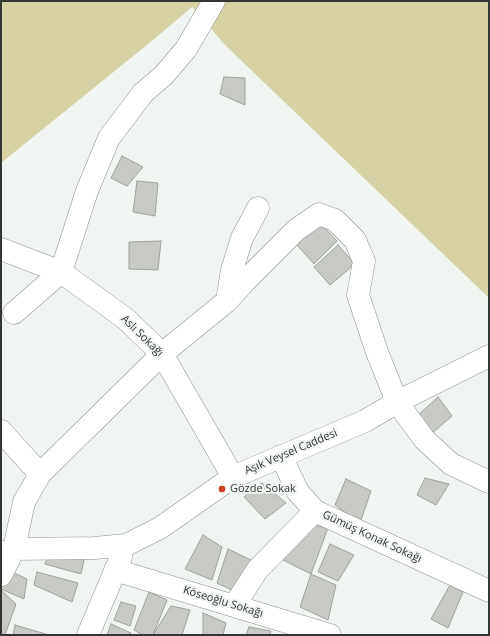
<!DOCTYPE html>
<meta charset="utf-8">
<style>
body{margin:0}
#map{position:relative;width:490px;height:636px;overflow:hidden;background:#f0f5f1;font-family:"Open Sans",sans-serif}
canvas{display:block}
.frame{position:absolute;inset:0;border:2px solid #343634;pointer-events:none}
</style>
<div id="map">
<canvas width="490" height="636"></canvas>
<div class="frame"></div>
</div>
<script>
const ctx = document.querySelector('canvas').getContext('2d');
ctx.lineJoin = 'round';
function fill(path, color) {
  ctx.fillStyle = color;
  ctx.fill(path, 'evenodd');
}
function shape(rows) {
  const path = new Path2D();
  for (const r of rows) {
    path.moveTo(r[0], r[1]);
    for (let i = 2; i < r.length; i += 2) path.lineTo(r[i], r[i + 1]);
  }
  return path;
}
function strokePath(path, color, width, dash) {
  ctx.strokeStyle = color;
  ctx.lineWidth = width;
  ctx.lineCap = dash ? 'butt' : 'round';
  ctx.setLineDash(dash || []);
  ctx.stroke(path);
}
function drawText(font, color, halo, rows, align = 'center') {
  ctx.font = font + ' "Open Sans",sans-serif';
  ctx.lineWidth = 4;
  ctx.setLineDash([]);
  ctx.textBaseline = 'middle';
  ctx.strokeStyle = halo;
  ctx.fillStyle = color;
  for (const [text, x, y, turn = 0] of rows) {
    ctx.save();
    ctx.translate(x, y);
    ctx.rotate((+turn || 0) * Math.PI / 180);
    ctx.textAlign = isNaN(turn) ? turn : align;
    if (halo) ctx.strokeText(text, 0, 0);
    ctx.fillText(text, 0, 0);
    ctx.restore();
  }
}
fill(shape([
 [1,1,489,1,489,298,226,46,192,7,153,40,1,163]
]), '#d6d2a5');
const building = shape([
 [224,77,245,78,245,105,220,94,224,77],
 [122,156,143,167,127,186,111,178,122,156],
 [137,181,158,183,155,216,133,212,137,181],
 [318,221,337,241,314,264,295,243,318,221],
 [161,241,158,270,129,269,129,242,161,241],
 [338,245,355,264,330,285,314,267,338,245],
 [438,397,452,416,429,436,416,417,438,397],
 [425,478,449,484,436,505,417,495,425,478],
 [346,479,371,491,360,523,335,505,346,479],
 [262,483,286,503,265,519,244,497,262,483],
 [313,525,328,528,311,574,281,559,313,525],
 [203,535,222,547,212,580,185,569,203,535],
 [330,544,354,555,338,581,318,572,330,544],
 [228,549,253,561,236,592,217,583,228,549],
 [48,555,85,556,81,574,45,564,48,555],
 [10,571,27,579,24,599,1,589,1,586,10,571],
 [37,572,78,583,72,602,34,585,37,572],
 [311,574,336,585,328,620,300,607,311,574],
 [450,585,463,592,448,628,431,619,450,585],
 [1,590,16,604,5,635,1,635,1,590],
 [149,592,167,600,153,635,143,635,134,630,149,592],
 [121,602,136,606,130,626,114,620,121,602],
 [171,606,190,610,182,635,153,635,171,606],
 [203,613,226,623,223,635,203,635,203,613],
 [111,624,131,633,130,635,107,635,111,624],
 [15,625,49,635,13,635,15,625],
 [249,627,271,631,270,635,246,635,249,627]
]);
fill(building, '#c8cac5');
strokePath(building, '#9fa19c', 1);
const minor = shape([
 [1,249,61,272,126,319,162,354,233,477],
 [227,301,246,280,296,230,319,214,335,220,355,240,364,261,358,295,377,352,397,402,424,439,451,464,489,482],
 [14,313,61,272,87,191,109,138,143,93,164,75,186,49,214,1],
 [1,431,40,474],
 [281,456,298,492,315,511,489,591],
 [1,553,14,549,95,548,126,545,160,528,233,477,365,421,397,402,489,356],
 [115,570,330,635],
 [1,575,14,549,24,502,40,474,162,354,227,301,232,270,242,238,258,208],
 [234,606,258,569,315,511],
 [88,635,121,557]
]);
strokePath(minor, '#8d928e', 23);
strokePath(minor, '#fff', 22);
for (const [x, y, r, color] of [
 [222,489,4,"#cb4023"]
]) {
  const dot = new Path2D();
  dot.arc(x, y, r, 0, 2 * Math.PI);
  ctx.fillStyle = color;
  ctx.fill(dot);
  strokePath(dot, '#f0f5f1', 1.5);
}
drawText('11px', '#343634', '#f0f5f1', [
 ["Aslı Sokağı",142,336,44],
 ["Aşık Veysel Caddesi",291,452,-23],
 ["Gümüş Konak Sokağı",372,537,25],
 ["Köseoğlu Sokağı",223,602,17]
]);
drawText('11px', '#343634', '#f0f5f1', [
 ["Gözde Sokak",230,489]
], 'left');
</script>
